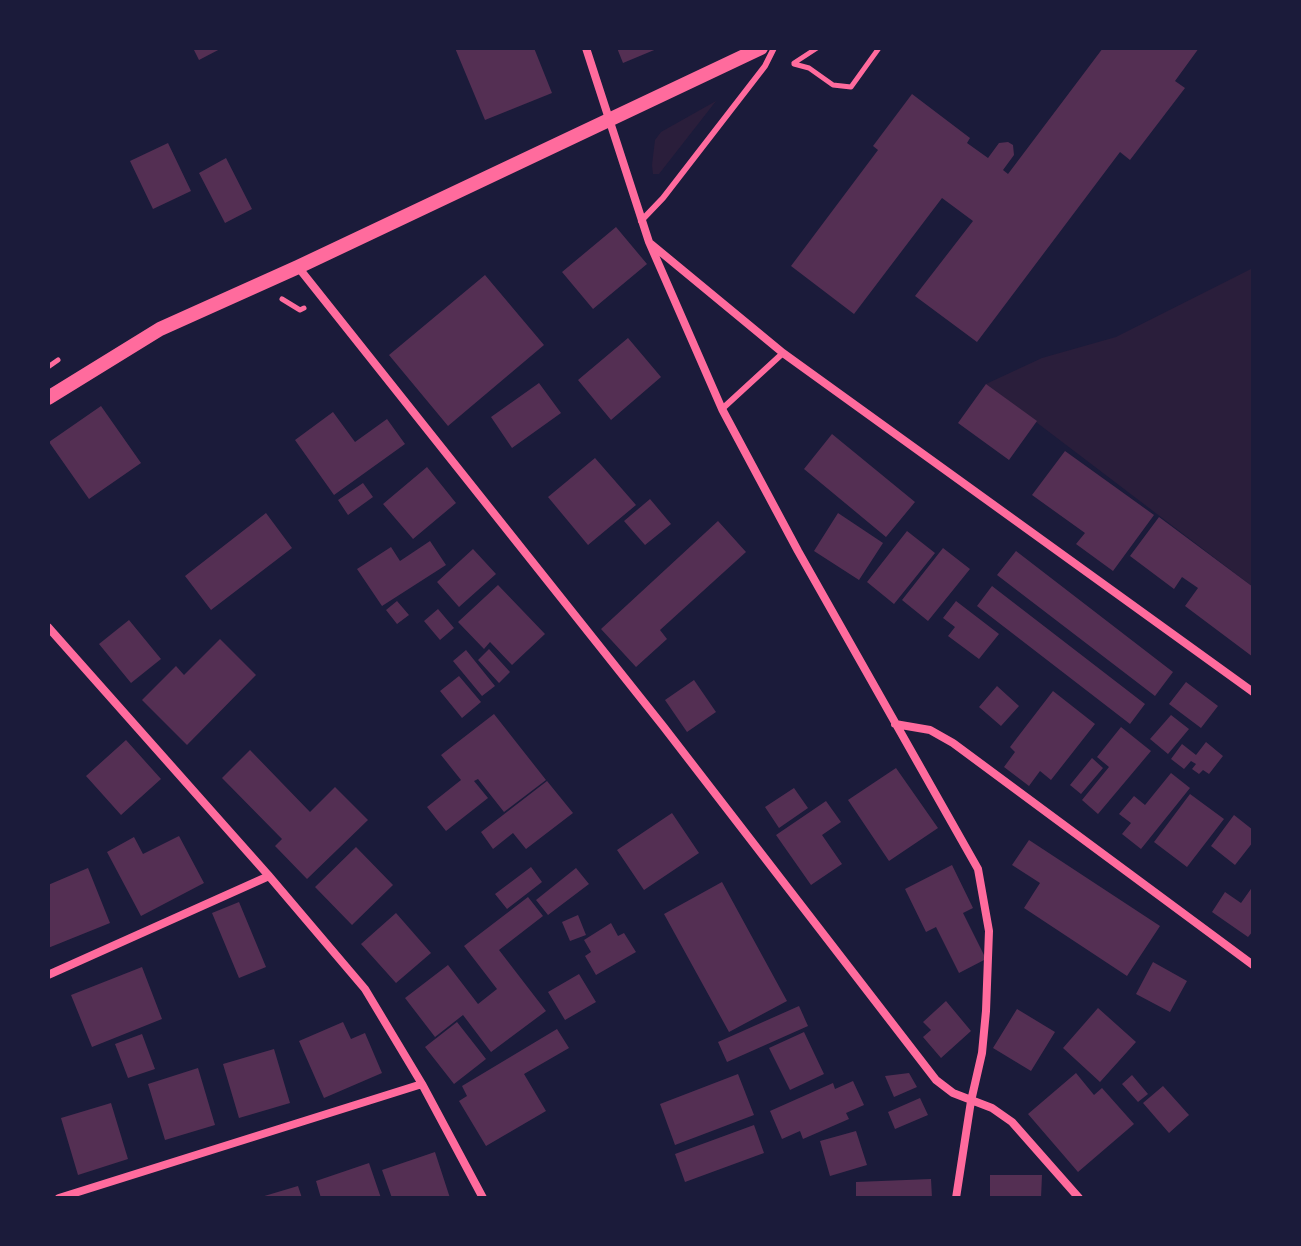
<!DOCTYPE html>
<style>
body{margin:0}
#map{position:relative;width:1301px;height:1246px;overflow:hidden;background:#1b1b3a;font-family:"Exo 2",sans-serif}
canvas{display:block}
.frame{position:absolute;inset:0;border:50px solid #1b1b3a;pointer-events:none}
</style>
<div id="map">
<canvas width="1301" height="1246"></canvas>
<div class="frame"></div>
</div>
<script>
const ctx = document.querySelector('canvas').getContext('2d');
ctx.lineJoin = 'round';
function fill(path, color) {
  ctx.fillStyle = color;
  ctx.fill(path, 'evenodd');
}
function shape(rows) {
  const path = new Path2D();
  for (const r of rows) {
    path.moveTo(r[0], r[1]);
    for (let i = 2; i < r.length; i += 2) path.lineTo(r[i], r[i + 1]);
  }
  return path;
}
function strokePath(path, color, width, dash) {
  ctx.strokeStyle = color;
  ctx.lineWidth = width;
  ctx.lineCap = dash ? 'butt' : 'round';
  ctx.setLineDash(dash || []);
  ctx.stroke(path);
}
fill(shape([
 [716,101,659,174,653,174,652,165,655,140,661,132],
 [1253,268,1253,587,986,384,1042,358,1116,337]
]), '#2a1e3b');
fill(shape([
 [193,48,222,48,199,60],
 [455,48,534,48,552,93,485,120],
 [617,48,659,48,623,63],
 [1103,48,1199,48,1175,81,1185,88,1130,160,1120,152,977,342,915,296,973,221,942,198,854,314,791,266,878,150,873,146,912,94,970,138,967,143,988,158,999,143,1008,142,1013,145,1014,155,1003,170,1008,174],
 [168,143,191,191,153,209,130,161],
 [226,158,252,209,225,223,199,173],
 [616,227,647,264,593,309,562,272],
 [485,275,544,345,448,426,389,355],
 [628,338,661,377,611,420,578,380],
 [539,383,561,413,512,448,491,417],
 [986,384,1037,421,1009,460,958,423],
 [101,406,141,463,89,499,49,442],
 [333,412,355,442,387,419,405,444,334,495,295,440],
 [832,434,915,502,886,537,804,469],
 [1065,451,1154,515,1113,571,1076,544,1085,533,1032,495],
 [595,458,636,505,588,545,548,497],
 [427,467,456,503,413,539,383,504],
 [363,483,373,497,348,515,338,500],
 [650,499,671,524,645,545,624,521],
 [266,513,292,548,211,610,185,576],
 [838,513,883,543,859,580,814,551],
 [1159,517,1253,587,1253,657,1185,606,1198,588,1182,577,1174,589,1130,556],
 [718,521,746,552,660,630,667,639,636,667,601,629],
 [907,531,935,553,894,604,867,582],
 [430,541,446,565,382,606,357,569,391,547,400,561],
 [943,548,970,569,928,621,902,600],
 [473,549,496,574,459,607,437,582],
 [1016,551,1173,672,1155,696,997,575],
 [498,585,545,634,512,665,490,642,484,649,458,622],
 [992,586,1145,704,1130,724,977,606],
 [397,601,409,615,397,624,386,610],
 [956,601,999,634,979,659,948,636,955,627,943,618],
 [438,609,454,628,440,640,424,621],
 [129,620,161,659,131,683,99,644],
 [220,639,256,675,187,745,142,700,176,666,184,675],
 [489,649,510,672,499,683,478,660],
 [466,650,495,686,482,696,453,661],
 [459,676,481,702,462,718,440,691],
 [694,680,716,712,687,732,665,700],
 [1186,682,1218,706,1201,728,1169,704],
 [997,686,1019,706,1001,726,979,707],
 [1053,691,1095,724,1051,780,1040,771,1029,786,1004,767,1015,752,1010,747],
 [494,714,546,780,504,812,478,779,474,781,488,798,446,831,427,807,461,780,441,755],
 [1171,715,1189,729,1168,754,1150,739],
 [1121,727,1151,751,1098,814,1082,800,1109,767,1097,757],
 [126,740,161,779,121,815,86,776],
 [1206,742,1223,756,1209,774,1203,770,1199,774,1192,769,1196,764,1191,761,1184,769,1171,759,1182,744,1196,755],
 [250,750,310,812,335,787,368,820,307,879,275,846,282,839,222,778],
 [1092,758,1103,768,1081,794,1070,785],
 [896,768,938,828,889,861,848,800],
 [1171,773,1190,788,1141,849,1122,834,1131,823,1119,814,1134,796,1145,805],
 [547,781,573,813,526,849,513,833,493,849,481,832],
 [794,788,808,808,779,828,765,807],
 [1190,794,1224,819,1187,867,1154,842],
 [826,801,841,822,822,835,842,864,811,885,776,835],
 [672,813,699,853,644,890,617,850],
 [1234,815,1253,830,1253,842,1235,865,1211,846],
 [179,836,204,883,141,916,107,852,134,837,143,854],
 [1029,840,1160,926,1127,976,1024,908,1040,883,1012,865],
 [356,847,393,885,352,925,315,887],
 [952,865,973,908,963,913,986,959,959,973,936,927,926,932,905,889],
 [531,867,542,882,507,909,495,894],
 [88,868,110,923,48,948,48,885],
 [576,868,589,884,548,915,536,900],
 [722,882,787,1001,729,1032,664,914],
 [1253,886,1253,931,1248,937,1212,912,1225,892,1241,903],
 [528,897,543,916,499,950,546,1011,491,1052,463,1015,435,1037,405,998,448,965,478,1004,497,989,464,946],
 [239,902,266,967,239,978,212,913],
 [396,913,431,953,396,983,361,944],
 [578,915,586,935,570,941,562,922],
 [611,923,618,936,624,933,636,952,596,975,585,956,591,952,584,940],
 [1153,962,1187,981,1170,1012,1136,994],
 [142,967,162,1019,92,1047,71,995],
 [579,974,596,1002,565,1020,548,992],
 [946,1001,971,1031,941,1058,923,1037,931,1030,923,1022],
 [799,1006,808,1026,727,1062,718,1042],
 [1098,1008,1136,1042,1100,1082,1063,1048],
 [1017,1009,1055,1032,1031,1071,993,1048],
 [343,1022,351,1039,365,1033,382,1073,324,1098,299,1041],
 [457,1022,486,1059,454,1084,425,1047],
 [557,1029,569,1048,524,1074,546,1111,486,1146,459,1101,467,1096,462,1086],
 [804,1032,824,1074,790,1090,769,1048],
 [142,1034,155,1069,128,1078,115,1044],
 [274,1049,290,1103,239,1118,223,1064],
 [198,1068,215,1125,165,1140,148,1084],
 [909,1073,917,1087,894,1097,885,1076],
 [1076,1073,1094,1095,1102,1088,1134,1124,1078,1172,1028,1114],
 [738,1074,754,1115,675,1145,660,1104],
 [1132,1075,1148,1094,1138,1102,1122,1084],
 [853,1081,864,1105,846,1113,849,1119,803,1139,800,1131,782,1139,770,1111,833,1083,835,1089],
 [1163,1086,1189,1115,1169,1133,1143,1103],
 [920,1098,928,1115,895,1129,888,1112],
 [111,1103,128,1159,78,1175,61,1118],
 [754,1125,764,1153,685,1182,675,1154],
 [856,1131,867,1165,830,1176,820,1141],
 [435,1152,450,1198,392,1198,382,1170],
 [369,1163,381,1198,321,1198,316,1181],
 [990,1175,1042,1175,1041,1198,990,1198],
 [931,1179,932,1198,856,1198,856,1182],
 [298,1186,302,1198,261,1198,261,1197]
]), '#542f53');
strokePath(shape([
 [794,63,817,48],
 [794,64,809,68,833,85,851,87,879,48],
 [282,299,300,310,304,308],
 [48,367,58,360]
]), '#ff6b9d', 5);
strokePath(shape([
 [641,221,663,198,765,66,774,48],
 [722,409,783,353]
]), '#ff6b9d', 6);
strokePath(shape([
 [586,48,649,242,722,409,798,551,978,869,989,931,986,1011,982,1053,971,1101,956,1198],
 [651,244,783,353,1253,692],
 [298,267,663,726,936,1080,953,1093,992,1108,1012,1122,1079,1198],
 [48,627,269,876,365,989,422,1084,483,1198],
 [895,724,930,730,953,743,1253,965],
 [48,975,269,876],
 [59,1198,422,1084]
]), '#ff6b9d', 8);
strokePath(shape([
 [48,398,160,329,298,267,761,48]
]), '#ff6b9d', 14);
</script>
